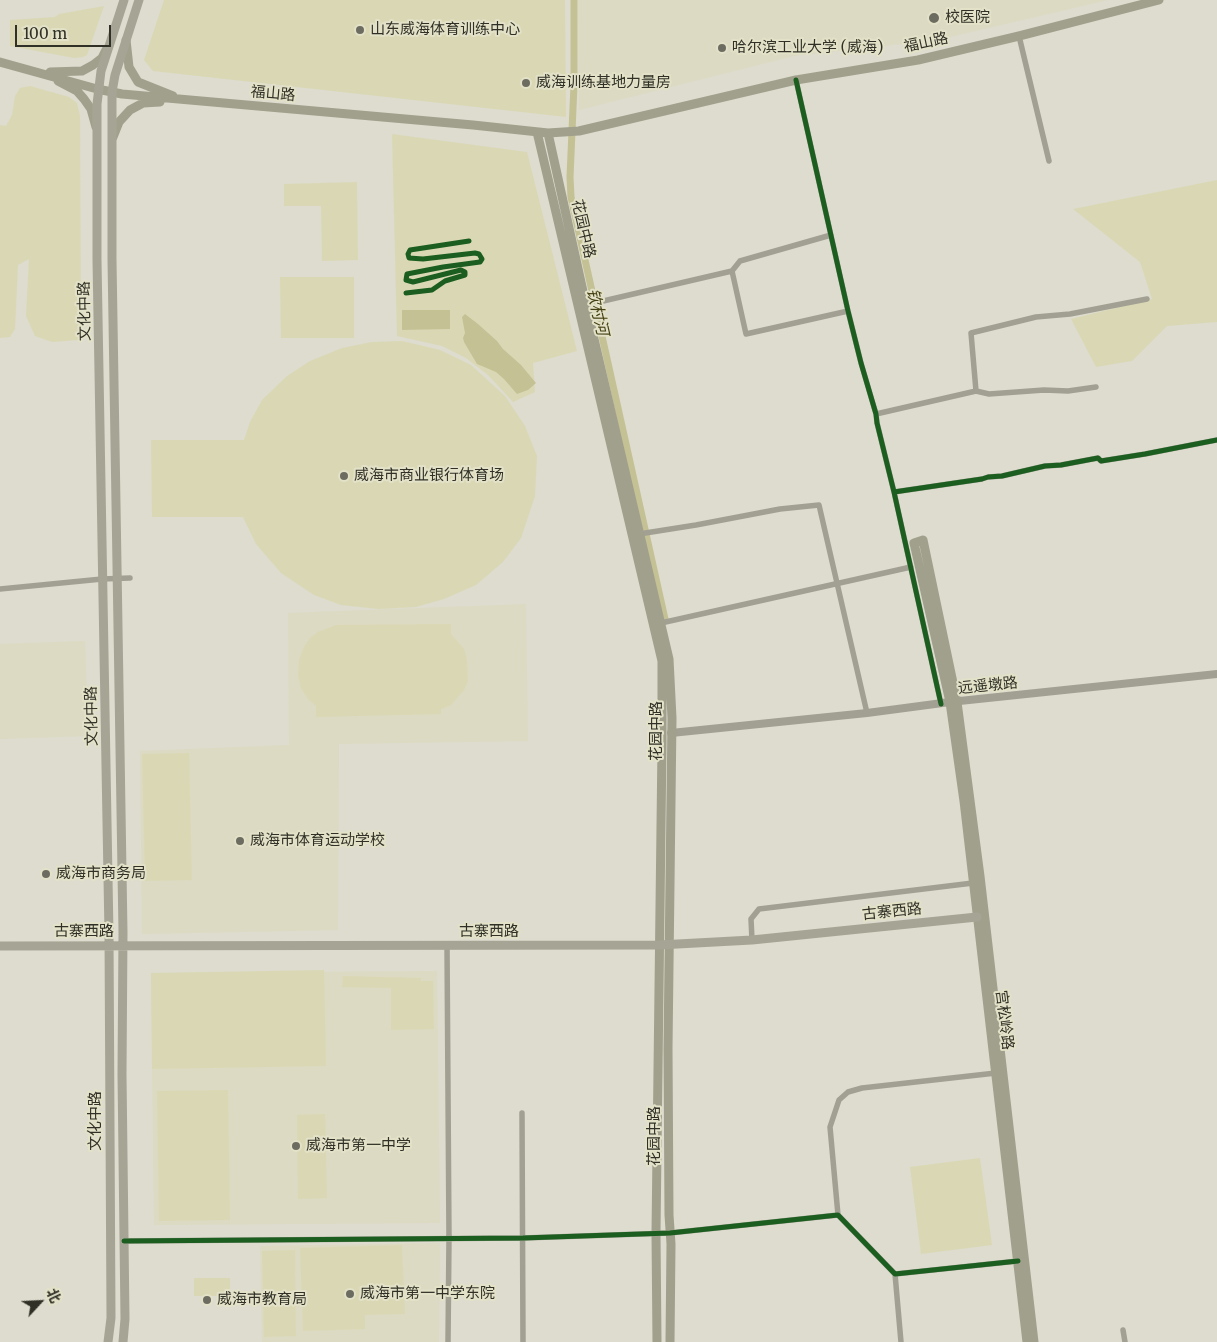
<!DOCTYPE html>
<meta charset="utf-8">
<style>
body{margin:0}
#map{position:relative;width:1217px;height:1342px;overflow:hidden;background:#dddcce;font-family:Merriweather,"Noto Sans SC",serif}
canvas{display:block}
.north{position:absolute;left:15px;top:1277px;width:50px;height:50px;-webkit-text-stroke:4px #e3e2c8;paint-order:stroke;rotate:65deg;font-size:14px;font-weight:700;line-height:20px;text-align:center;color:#303026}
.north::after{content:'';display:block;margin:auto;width:18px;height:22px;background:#303026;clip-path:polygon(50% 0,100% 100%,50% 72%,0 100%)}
.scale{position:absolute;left:15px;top:25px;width:96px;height:22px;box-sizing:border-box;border:2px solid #303026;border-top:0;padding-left:6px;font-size:15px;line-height:18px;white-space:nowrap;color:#303026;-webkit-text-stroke:4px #e3e2c8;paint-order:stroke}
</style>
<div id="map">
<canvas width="1217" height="1342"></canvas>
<div class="north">北</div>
<div class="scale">100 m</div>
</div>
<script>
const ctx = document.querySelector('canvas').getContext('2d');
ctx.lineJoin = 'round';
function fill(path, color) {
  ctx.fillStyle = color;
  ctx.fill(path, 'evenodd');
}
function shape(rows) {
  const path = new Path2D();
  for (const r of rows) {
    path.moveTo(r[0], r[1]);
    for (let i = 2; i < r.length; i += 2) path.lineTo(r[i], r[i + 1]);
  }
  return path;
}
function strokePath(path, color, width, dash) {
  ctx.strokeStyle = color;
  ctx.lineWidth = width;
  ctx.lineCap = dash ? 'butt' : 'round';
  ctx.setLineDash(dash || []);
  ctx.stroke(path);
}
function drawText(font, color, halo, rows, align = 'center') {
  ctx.font = font + ' Merriweather,"Noto Sans SC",serif';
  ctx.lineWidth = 4;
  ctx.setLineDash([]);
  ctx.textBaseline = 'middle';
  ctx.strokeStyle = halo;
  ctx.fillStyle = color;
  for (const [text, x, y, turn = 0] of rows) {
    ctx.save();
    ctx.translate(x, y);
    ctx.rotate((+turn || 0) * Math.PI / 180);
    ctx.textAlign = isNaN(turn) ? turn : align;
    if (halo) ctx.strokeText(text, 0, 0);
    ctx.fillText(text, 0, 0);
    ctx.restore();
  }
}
fill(shape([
 [578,0,1108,0,937,40,794,56,579,110],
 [526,604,528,741,339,744,338,930,142,934,140,751,289,745,288,613],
 [85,641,88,736,0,739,0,644],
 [437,971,440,1223,154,1225,151,973],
 [440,1243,439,1342,262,1342,260,1246]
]), '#dcdac2');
fill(shape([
 [164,0,565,0,566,117,153,71,144,60],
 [104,6,87,55,83,57,74,58,10,46,10,20,55,17,59,14],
 [30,86,69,97,77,103,80,116,81,333,78,340,52,342,35,336,26,316,29,259,18,265,15,329,10,337,0,338,0,125,6,126,12,115,15,96,20,88],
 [392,134,527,152,577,351,533,363,535,392,513,402,488,375,466,358,442,346,397,336],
 [1217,180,1217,322,1167,326,1132,361,1096,367,1071,319,1152,299,1140,262,1073,209],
 [357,182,358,260,322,261,321,206,284,206,284,184],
 [280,277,354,277,354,338,281,338],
 [402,341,440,350,471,365,505,396,525,426,537,456,535,496,521,538,503,562,476,585,444,599,416,607,379,609,341,605,314,595,281,573,256,544,243,517,152,517,151,440,244,440,250,422,262,400,287,376,310,361,342,348,372,342],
 [451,624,451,634,464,649,467,660,468,681,464,690,451,705,441,709,441,714,316,717,316,706,308,699,301,688,298,675,299,660,304,647,310,638,318,632,336,625],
 [189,753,192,880,145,881,142,754],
 [324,970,326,1066,152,1069,151,973],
 [343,976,421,978,421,981,433,981,434,1029,391,1030,391,988,342,987],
 [228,1090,230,1220,159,1221,157,1091],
 [325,1114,327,1198,298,1199,297,1115],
 [980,1158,992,1245,921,1254,910,1167],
 [402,1245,405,1314,365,1315,365,1329,303,1331,300,1248],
 [295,1250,296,1336,264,1337,262,1251],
 [194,1278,230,1278,230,1296,194,1296]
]), '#dad8b4');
fill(shape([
 [402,310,450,310,450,329,402,330],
 [465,314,478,324,497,341,503,349,521,365,536,383,528,390,517,394,504,379,496,372,477,364,464,342,463,338,465,333,462,317]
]), '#c4c195');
strokePath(shape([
 [574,0,574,85,570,177,571,197,665,619]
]), '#c4c195', 7);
strokePath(shape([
 [1019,36,1049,161],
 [796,80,848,311,861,363,876,414,877,423,894,492,941,704],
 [732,271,746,334,848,311],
 [586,305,732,271,740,261,831,235],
 [976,391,971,333,1036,317,1070,314,1147,299],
 [876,414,976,391,989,394,1044,390,1068,391,1096,387],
 [894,492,982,479,988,477,1002,476,1045,466,1061,465,1098,458,1101,461,1145,454,1217,440],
 [639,534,696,525,780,509,819,505,867,713],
 [0,589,102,579,130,578],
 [661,623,911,567],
 [752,940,751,919,759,909,973,883],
 [447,945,449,1238,448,1342],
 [522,1113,523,1342],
 [838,1215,830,1127,839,1100,848,1092,862,1088,996,1073],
 [124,1241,523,1238,670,1233,838,1215,895,1274,1018,1261],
 [895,1274,901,1342],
 [1123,1330,1125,1342]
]), '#a2a092', 5.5);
strokePath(shape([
 [671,733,867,713,950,702,1217,674]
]), '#a2a092', 8);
strokePath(shape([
 [126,40,129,67,138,82,173,96],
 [0,62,97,89,122,94,473,125,548,133,579,131,796,80,918,60,1019,36,1159,0],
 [50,72,82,71,93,65,102,58,106,50],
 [58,81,77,91,84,99,91,109,96,127],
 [537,132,662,661,662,744,656,1233,657,1342],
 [548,133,586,305,669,659,672,718,668,1048,669,1215,671,1244,670,1342],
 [113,137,119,122,130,110,143,103,160,102],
 [1027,1342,964,801,950,702,914,543,923,540,957,702,980,876,1034,1342]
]), '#a1a08d', 9);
strokePath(shape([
 [0,946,659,945,752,940,977,917],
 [108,1342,111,1318,109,934,97,260,97,104,101,71,124,0],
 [123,1342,125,1319,122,1074,123,932,112,260,112,92,115,75,139,0]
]), '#a6a595', 9);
strokePath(shape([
 [796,80,848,311,861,363,876,414,877,423,894,492,941,704],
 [406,293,432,290,445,281,465,275,465,272,461,270,413,282,406,280,407,274,443,267,480,262,482,259,479,254,475,253,423,259,409,258,408,254,410,250,469,241],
 [894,492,982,479,988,477,1002,476,1045,466,1061,465,1098,458,1101,461,1145,454,1217,440],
 [124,1241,523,1238,670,1233,838,1215,895,1274,1018,1261]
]), '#1b5e20', 5);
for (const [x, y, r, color] of [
 [934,18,6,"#6d6c61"],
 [360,30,5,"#6d6c61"],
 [722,48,5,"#6d6c61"],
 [526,83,5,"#6d6c61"],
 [344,476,5,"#6d6c61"],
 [240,841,5,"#6d6c61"],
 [46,874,5,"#6d6c61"],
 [296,1146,5,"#6d6c61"],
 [350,1294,5,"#6d6c61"],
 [207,1300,5,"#6d6c61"]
]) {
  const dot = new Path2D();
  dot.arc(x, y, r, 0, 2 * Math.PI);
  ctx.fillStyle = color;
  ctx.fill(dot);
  strokePath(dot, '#e3e2c8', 2);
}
drawText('15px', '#303026', '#e3e2c8', [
 ["校医院",945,18],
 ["山东威海体育训练中心",370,30],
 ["哈尔滨工业大学 (威海)",732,48],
 ["威海训练基地力量房",536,83],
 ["威海市商业银行体育场",354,476],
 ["威海市体育运动学校",250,841],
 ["威海市商务局",56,874],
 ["威海市第一中学",306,1146],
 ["威海市第一中学东院",360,1294],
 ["威海市教育局",217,1300]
], 'left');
drawText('15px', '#303026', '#e3e2c8', [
 ["福山路",926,43,-12],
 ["福山路",273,94,5],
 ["花园中路",583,229,77],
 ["文化中路",85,311,-91],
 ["远遥墩路",988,686,-6],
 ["文化中路",92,716,-91],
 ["花园中路",657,731,-90],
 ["古寨西路",892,912,-6],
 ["古寨西路",84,932],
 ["古寨西路",489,932],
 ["宫松岭路",1004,1020,83],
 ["文化中路",96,1121,-90],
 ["花园中路",655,1136,-90]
]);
drawText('italic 16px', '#454115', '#e3e2c8', [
 ["钦村河",597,312,77]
]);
</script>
